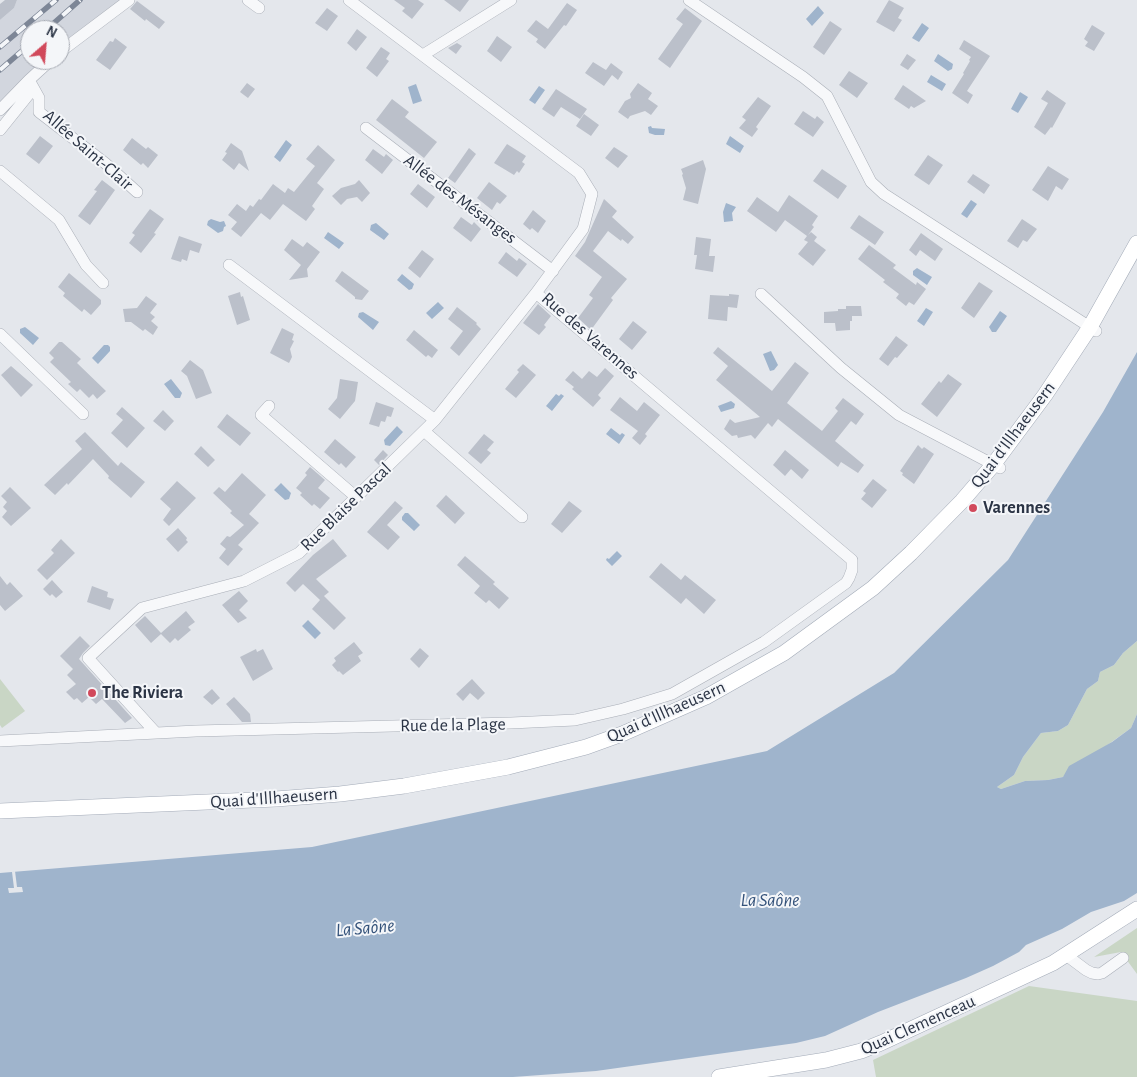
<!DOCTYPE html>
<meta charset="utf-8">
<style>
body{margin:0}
#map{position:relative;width:1137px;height:1077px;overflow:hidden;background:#e4e7ec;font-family:"Alegreya Sans",sans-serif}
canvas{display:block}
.north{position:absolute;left:20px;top:20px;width:50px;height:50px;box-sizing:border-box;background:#f4f6f9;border:1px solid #a4a8b1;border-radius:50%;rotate:27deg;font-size:14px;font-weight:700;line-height:20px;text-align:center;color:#2b3445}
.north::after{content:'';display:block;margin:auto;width:18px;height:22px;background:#d1495b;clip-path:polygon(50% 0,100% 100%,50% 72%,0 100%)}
</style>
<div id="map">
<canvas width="1137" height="1077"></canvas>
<div class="north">N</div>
</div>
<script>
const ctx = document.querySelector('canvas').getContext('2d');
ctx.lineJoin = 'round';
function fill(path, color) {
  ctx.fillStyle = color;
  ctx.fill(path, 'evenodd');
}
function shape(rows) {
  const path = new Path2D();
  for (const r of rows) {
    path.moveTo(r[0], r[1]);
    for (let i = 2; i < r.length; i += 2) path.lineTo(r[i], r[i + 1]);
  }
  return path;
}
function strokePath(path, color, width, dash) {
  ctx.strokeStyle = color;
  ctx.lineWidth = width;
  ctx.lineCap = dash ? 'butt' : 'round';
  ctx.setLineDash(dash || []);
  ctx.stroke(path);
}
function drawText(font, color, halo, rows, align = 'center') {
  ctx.font = font + ' "Alegreya Sans",sans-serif';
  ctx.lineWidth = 4;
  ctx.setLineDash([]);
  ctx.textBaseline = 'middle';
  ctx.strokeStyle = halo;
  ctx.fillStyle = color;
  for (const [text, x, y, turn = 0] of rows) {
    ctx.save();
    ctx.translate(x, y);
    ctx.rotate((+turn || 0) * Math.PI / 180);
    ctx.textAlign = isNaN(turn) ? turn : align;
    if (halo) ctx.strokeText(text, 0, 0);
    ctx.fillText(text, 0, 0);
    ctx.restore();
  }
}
fill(shape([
 [17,0,121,0,60,46,60,30,30,30,30,60,44,60,0,104,0,20,14,8]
]), '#d2d6de');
fill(shape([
 [1137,641,1137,714,1131,728,1063,777,1048,780,1025,781,1001,789,997,787,1014,775,1023,757,1041,733,1058,731,1068,725,1087,689,1098,681,1100,672,1114,665,1123,653],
 [0,679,25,711,2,728,0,725],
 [1137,928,1137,974,1121,952,1094,957],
 [1029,986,1137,1001,1137,1077,876,1077,873,1060]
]), '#c9d6c5');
fill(shape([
 [818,6,824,13,812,26,806,19],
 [922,23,929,28,919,42,912,38],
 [938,54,953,64,952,69,948,71,934,61],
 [931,75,946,84,942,91,927,82],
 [416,84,422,101,413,104,408,87],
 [539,86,545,90,535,104,529,100],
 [1020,92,1028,97,1018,113,1011,109],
 [651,126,652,128,665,129,664,135,655,135,649,133,648,127],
 [730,136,744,146,740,153,726,144],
 [286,140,292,145,280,162,274,157],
 [971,200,977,204,967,218,961,214],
 [726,203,736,207,732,213,733,221,724,222,723,212],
 [211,219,220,222,224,221,226,226,224,227,223,231,218,233,207,225,208,221],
 [376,223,389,234,384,240,370,230,371,225],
 [328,232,344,243,339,249,324,238],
 [917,268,932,277,927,285,913,275,913,271],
 [402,274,414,284,412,289,409,290,397,280],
 [438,302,444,308,432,319,426,313],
 [926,308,933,312,924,326,917,321],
 [1000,311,1007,316,996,332,992,332,989,327],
 [363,312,379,322,373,330,358,317,359,313],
 [25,327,39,338,33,345,20,333,20,329],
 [104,345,108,345,110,347,110,351,98,364,92,358],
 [771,351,778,365,774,370,770,371,763,354],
 [1137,352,1137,641,1123,653,1114,665,1100,672,1098,681,1087,689,1068,725,1058,731,1041,733,1023,757,1014,775,997,787,1001,789,1025,781,1048,780,1063,777,1069,766,1112,742,1131,728,1137,714,1137,893,1124,901,1091,912,1062,929,1026,945,1019,952,993,966,966,978,878,1012,825,1036,796,1043,596,1071,513,1077,0,1077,0,873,312,847,767,751,894,673,1008,560,1103,412],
 [171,379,182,393,180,398,175,398,164,384],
 [556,394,559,396,561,394,564,396,552,411,546,406],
 [731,401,735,404,734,408,721,412,718,406],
 [397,426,403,432,390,446,385,445,384,440],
 [611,428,620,435,622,433,625,435,619,444,606,434],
 [281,483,291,493,289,499,285,500,274,490],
 [405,513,408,513,420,525,414,531,402,520,402,517],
 [617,551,622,556,612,566,606,560,607,558,609,559],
 [308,620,321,633,315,639,302,626]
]), '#9fb4cc');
fill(shape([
 [15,871,17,887,22,887,23,892,9,893,8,888,14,888,12,872]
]), '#e4e7ec');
fill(shape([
 [5,0,17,0,14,8,0,20,0,4],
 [394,0,418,0,424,4,412,19,402,11,405,8],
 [444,0,469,0,460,12],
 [889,0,904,8,898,18,902,20,894,32,876,22],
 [137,1,165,22,159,29,146,19,145,21,130,9],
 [567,3,577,10,566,26,564,25,545,49,536,42,538,39,527,31,536,20,548,29],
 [327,8,338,16,327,31,315,23],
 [685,8,702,21,670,68,658,59,683,24,676,19],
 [830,21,842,29,824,55,813,47],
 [1092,25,1105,33,1094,51,1085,46,1088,42,1084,39],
 [357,29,367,37,356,51,347,43],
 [497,36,512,47,501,62,487,51],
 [115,38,127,47,110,70,96,60,110,41,113,42],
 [964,40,990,56,967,91,973,95,968,104,952,93,964,74,963,73,970,61,969,60,971,57,959,49],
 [457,43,462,46,456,54,448,48],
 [381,47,390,53,386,59,389,61,377,77,366,68],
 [907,54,916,60,908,70,900,65],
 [593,62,606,70,611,63,623,72,618,80,612,75,604,86,585,73],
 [849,71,868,83,857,98,839,85],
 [247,83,255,89,248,98,240,92],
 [638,83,652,93,648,99,658,106,651,115,645,111,630,116,628,119,618,112,625,101,631,98,630,94],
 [903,85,926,101,914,108,911,106,909,109,894,99],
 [556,89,587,109,580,119,561,107,554,117,542,109],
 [1047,90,1066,103,1052,128,1051,127,1045,135,1034,127,1048,103,1041,99],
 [758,97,771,106,756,127,758,129,752,137,739,128,746,120,742,117],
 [392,99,409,112,405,117,437,142,424,158,376,120],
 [803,111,815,119,817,116,824,122,813,137,794,124],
 [584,114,599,125,591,136,576,126],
 [40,136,53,146,39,164,26,154],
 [132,138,146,149,148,147,158,155,148,168,143,163,141,165,123,150],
 [231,143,242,151,249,171,239,163,234,170,222,160,227,153,225,152],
 [507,144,526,156,522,162,525,164,519,173,517,171,514,175,494,163],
 [318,145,335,160,317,183,324,189,312,206,315,209,306,221,283,204,270,220,261,213,241,237,231,229,237,222,228,215,237,204,246,211,250,205,253,207,259,199,261,200,273,184,285,193,288,188,294,192,315,166,306,159],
 [614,147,628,156,618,168,605,158],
 [469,148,476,154,455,183,448,178],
 [373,149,384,157,386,154,393,160,382,174,365,160],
 [928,155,943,165,929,185,914,175],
 [703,160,706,169,698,204,683,200,686,188,682,175,683,174,681,169],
 [1048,166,1069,179,1062,190,1056,186,1048,201,1032,190],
 [822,169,847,186,838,199,813,181],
 [973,174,990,185,984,194,967,182],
 [102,180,115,190,90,225,78,216,97,191,94,190],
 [359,180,370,193,362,202,357,197,347,199,341,205,332,196,341,188,355,184],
 [489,182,507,196,500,204,497,202,492,210,477,198],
 [418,184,435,197,427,208,410,194],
 [789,195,818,216,812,225,814,227,808,235,811,232,817,237,814,241,826,250,813,266,798,254,808,242,804,240,807,236,785,220,776,232,747,211,757,197,778,212],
 [604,199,617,211,612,217,634,237,628,244,622,239,621,241,608,231,593,251,627,279,611,298,613,300,591,330,578,318,593,298,589,295,602,277,575,256,585,242],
 [150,209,164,219,154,233,156,234,141,253,129,243,135,235,132,233],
 [533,210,546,221,538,233,532,228,530,230,523,224],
 [859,215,884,232,875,245,850,228],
 [461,217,472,225,474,222,481,229,471,242,453,228],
 [1022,219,1037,229,1027,242,1023,240,1018,248,1007,241],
 [921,233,943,249,935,261,920,250,916,256,909,250],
 [179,236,202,244,199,253,190,250,187,261,182,259,181,262,171,259],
 [696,237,711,239,709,256,715,256,713,272,695,269,697,255,694,255],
 [292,239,303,247,307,242,320,252,307,269,308,277,289,280,301,265,284,250],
 [869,245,896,265,893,268,916,285,917,282,926,289,914,305,909,302,906,306,896,298,899,294,883,282,885,280,858,259],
 [422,250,434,259,420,278,408,268],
 [506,252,517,261,519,258,527,264,517,277,498,263],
 [342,271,369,291,362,300,355,299,355,297,335,281],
 [69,273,101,300,101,304,91,315,84,309,82,312,63,296,65,293,58,287],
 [979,282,993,291,974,318,961,308],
 [240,292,241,297,243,296,250,320,237,325,228,296],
 [729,294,739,295,737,308,728,307,727,321,708,319,710,295,729,296],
 [146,296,157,304,150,313,155,317,151,321,158,327,153,335,145,329,143,331,131,322,125,322,123,309,137,308],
 [538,304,551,316,544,325,546,327,539,335,523,323],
 [846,306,861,306,862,316,852,316,852,321,850,321,850,330,836,331,835,323,824,323,824,312,838,311,838,309,846,309],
 [457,307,477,323,476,324,481,329,459,356,450,348,463,331,448,319],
 [633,321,647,332,632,350,619,339],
 [282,328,294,334,292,340,294,341,290,349,292,357,289,363,270,353],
 [414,330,438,350,432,358,428,355,426,357,406,340],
 [896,336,908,345,897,358,895,357,888,366,879,359],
 [59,342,62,342,81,359,77,363,106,391,97,399,93,394,89,398,80,389,77,392,68,384,71,382,50,362,54,358,49,353],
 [718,347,772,391,795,362,809,373,787,403,822,431,838,411,835,408,843,398,864,414,856,425,851,421,835,441,864,465,858,473,841,462,838,467,778,419,772,427,768,423,755,439,751,435,738,438,737,435,732,436,724,429,730,419,735,423,760,417,716,380,728,366,713,353],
 [190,360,203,370,212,393,196,399,187,376,181,371],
 [523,364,536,375,516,398,505,389,519,372,517,370],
 [11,366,33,385,21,397,1,375],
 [605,368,614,376,598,395,601,398,593,407,572,389,574,387,565,380,573,371,582,379,589,371,597,377],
 [948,374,962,384,937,417,921,404,939,381,941,383],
 [340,379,358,382,355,401,340,419,328,409,337,398],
 [620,397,637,411,644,402,660,415,645,434,647,436,640,445,632,438,638,431,610,410],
 [376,402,394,408,391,417,387,416,385,422,381,421,379,427,369,424],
 [122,407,145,428,127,448,111,433,123,420,116,414],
 [163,410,174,421,165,431,153,421],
 [227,414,251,433,240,446,217,427],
 [85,432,118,466,121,462,145,482,131,498,108,478,109,476,93,459,68,485,67,483,55,495,44,485,82,449,75,441],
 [484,434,494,442,487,450,491,453,481,464,468,453],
 [335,439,356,457,346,468,341,463,339,465,324,452],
 [918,445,922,449,924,447,934,454,914,484,902,475,903,473,900,471],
 [201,446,215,460,208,467,194,454],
 [383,450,388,455,379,465,374,460],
 [785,450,809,470,802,479,791,469,785,476,773,465],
 [310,467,325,480,318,488,330,498,320,509,314,504,312,506,300,495,302,493,296,488,307,475,305,473],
 [242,473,266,495,249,514,259,523,238,545,243,549,228,566,219,558,226,549,220,544,227,536,230,537,244,525,230,513,232,511,213,493,219,487,225,492],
 [873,479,887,490,872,508,861,499,866,493,863,491],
 [177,481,196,498,169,526,163,520,171,509,160,499],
 [10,487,31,508,11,526,2,517,7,511,3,507,7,502,1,496],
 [446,495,465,513,455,524,436,506],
 [395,501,403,508,387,525,400,537,388,550,367,532],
 [569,501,582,511,562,533,551,524],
 [178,528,187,538,186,540,188,542,178,552,166,539],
 [61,539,75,553,47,580,37,570,54,553,51,550],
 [333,539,347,556,316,579,329,592,324,596,346,618,334,630,312,609,320,600,303,584,295,592,286,583,313,555],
 [465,556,495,582,493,584,509,598,499,609,489,600,486,603,474,593,480,586,457,565],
 [661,563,681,580,685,575,716,600,704,614,686,598,681,604,649,577],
 [0,576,7,585,10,582,23,596,5,611,0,605],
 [52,580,63,592,56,598,52,594,50,596,43,589],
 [92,586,108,592,107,597,114,599,110,610,87,602],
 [239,591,248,601,239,610,247,618,238,623,222,605],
 [186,611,195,622,188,627,191,630,178,641,175,638,170,643,161,634,151,643,135,625,145,616,161,633],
 [80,636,90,646,83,653,79,659,132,718,125,723,102,699,96,704,89,697,82,703,77,698,74,700,66,692,76,684,67,675,73,669,60,656],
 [354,642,363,653,358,656,361,661,343,675,339,671,338,672,332,665,336,661,334,658],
 [420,648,429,656,419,668,410,659],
 [256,649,257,652,263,649,273,669,253,681,240,657],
 [472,679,485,693,478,700,470,693,463,701,456,694],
 [212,689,220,698,212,705,203,697],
 [234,697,250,714,251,722,242,722,226,704]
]), '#bbc0ca');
const minor = shape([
 [248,0,259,8],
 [689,0,803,77,827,96,871,182,884,194,1096,331],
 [60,52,129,0],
 [423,55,511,0],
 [29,80,39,98,39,112,105,163,137,192],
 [0,110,29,80,51,60],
 [366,128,553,271],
 [0,130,33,89],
 [0,171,59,220,86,265,103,283],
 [229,265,435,420],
 [761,294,841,368,899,415,1000,468],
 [0,334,83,414],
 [269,406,261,415,356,497],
 [424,431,522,517],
 [156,733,88,658,142,608,244,581,299,553,435,420,536,293],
 [0,741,196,731,511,723,575,720,623,709,672,694,764,642,846,583,849,578,852,570,852,560,536,293,583,229,592,194,579,173,349,0],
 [1066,955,1086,970,1092,973,1098,974,1102,973,1123,958]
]);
const major = shape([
 [0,811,276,799,340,794,404,786,508,767,586,747,622,734,706,697,784,653,873,588,911,553,962,501,993,465,1045,395,1090,327,1137,243],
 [719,1077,826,1060,861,1051,881,1043,1053,963,1137,909]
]);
strokePath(minor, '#a9aeb7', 12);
strokePath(major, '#a3abb8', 16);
strokePath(minor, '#f7f8fa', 11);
strokePath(major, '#fff', 15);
const rail = shape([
 [46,30,80,0],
 [0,47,56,0],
 [0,70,30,44]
]);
strokePath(rail, '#7d8696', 5.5);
strokePath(rail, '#f4f6f9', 4, [11]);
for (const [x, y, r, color] of [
 [973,508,5,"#d1495b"],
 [92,693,5,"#d1495b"]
]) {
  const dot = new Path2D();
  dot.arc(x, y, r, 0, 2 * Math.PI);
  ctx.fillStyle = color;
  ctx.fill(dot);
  strokePath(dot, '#f4f6f9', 2);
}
drawText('18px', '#2b3445', '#f4f6f9', [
 ["Allée Saint-Clair",88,150,41],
 ["Allée des Mésanges",460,199,37],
 ["Rue des Varennes",590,336,41],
 ["Quai d'Illhaeusern",1013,435,-53],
 ["Rue Blaise Pascal",346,507,-44],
 ["Quai d'Illhaeusern",666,712,-24],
 ["Rue de la Plage",453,725,-1],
 ["Quai d'Illhaeusern",274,798,-4],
 ["Quai Clemenceau",918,1025,-24]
]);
drawText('bold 18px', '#2b3445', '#f4f6f9', [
 ["Varennes",983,508],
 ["The Riviera",102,693]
], 'left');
drawText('italic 19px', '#34527a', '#f4f6f9', [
 ["La Saône",770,900],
 ["La Saône",365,928,-5]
]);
</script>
